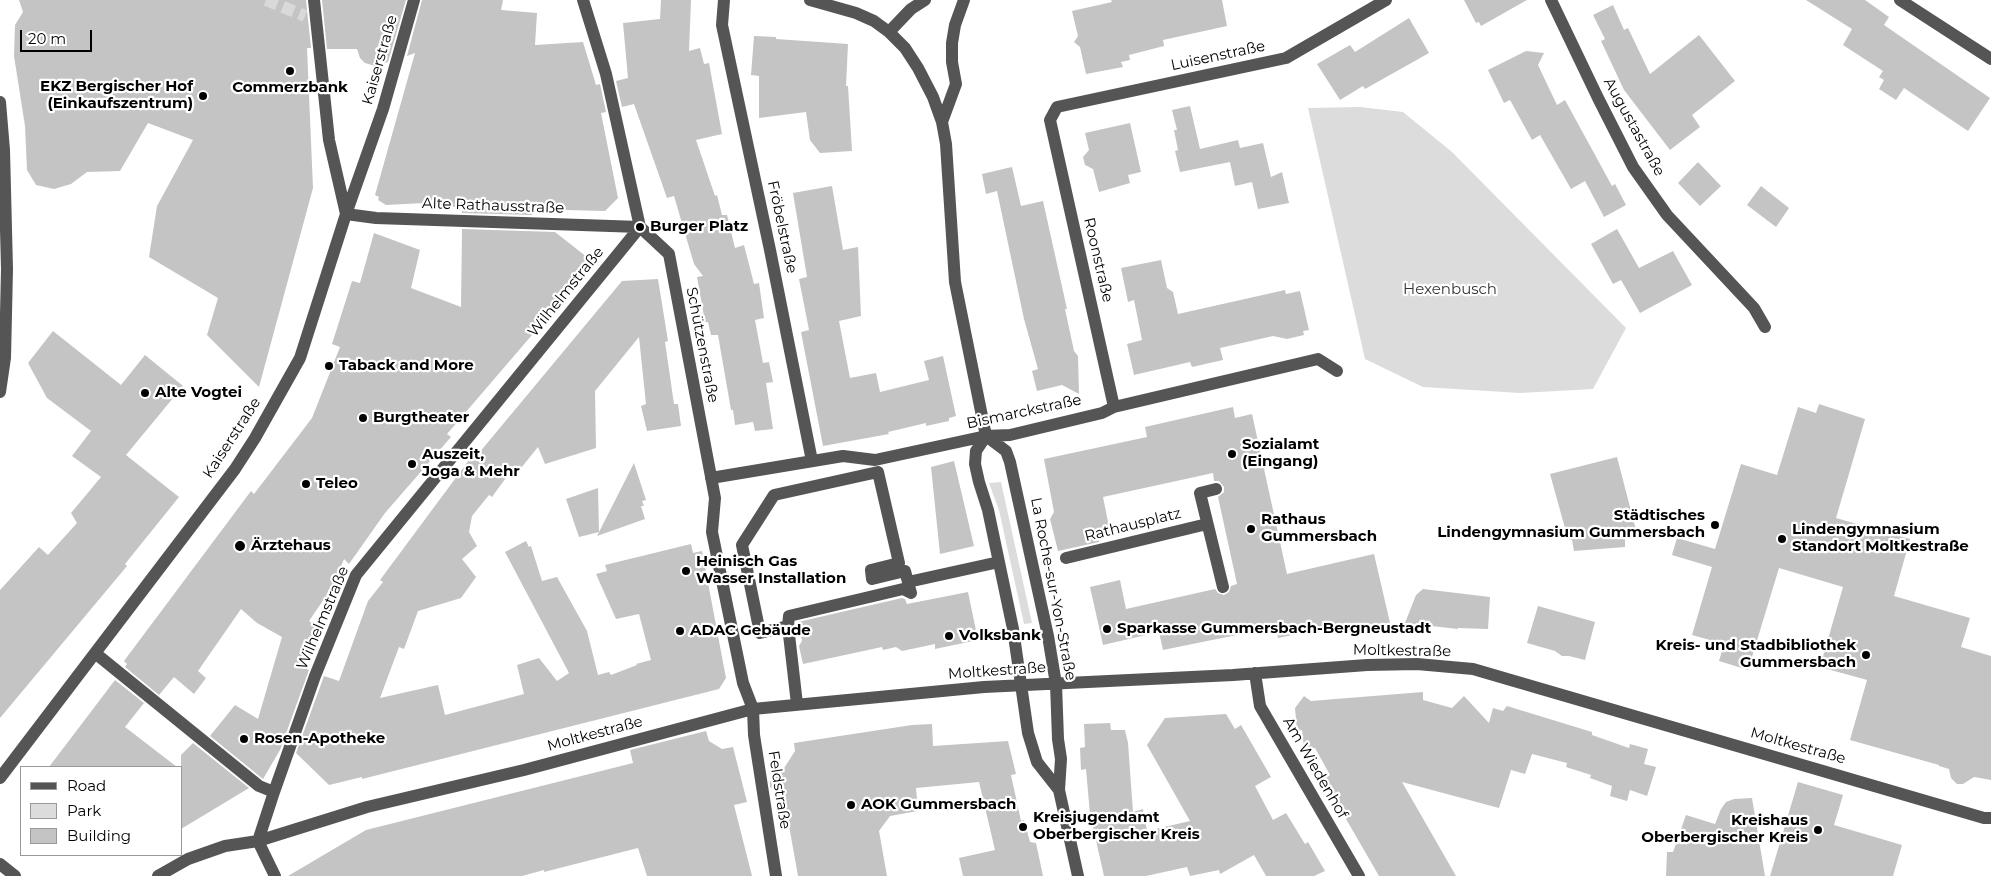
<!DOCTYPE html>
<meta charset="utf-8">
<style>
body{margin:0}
#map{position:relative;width:1991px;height:876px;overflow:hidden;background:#fff;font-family:Montserrat,sans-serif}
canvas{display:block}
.legend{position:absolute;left:20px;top:766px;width:162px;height:90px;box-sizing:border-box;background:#fff;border:1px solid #999;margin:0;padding:6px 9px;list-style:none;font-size:15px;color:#000}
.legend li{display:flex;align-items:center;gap:10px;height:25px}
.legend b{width:25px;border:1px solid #999}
.scale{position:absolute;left:20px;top:30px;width:72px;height:22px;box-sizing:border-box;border:2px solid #000;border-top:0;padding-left:6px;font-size:15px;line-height:18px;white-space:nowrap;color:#000;-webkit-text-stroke:4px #fff;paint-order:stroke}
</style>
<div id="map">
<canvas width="1991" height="876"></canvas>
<ul class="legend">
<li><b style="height:6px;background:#555"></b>Road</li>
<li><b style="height:14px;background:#dcdcdc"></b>Park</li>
<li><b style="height:14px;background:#c4c4c4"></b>Building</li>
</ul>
<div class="scale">20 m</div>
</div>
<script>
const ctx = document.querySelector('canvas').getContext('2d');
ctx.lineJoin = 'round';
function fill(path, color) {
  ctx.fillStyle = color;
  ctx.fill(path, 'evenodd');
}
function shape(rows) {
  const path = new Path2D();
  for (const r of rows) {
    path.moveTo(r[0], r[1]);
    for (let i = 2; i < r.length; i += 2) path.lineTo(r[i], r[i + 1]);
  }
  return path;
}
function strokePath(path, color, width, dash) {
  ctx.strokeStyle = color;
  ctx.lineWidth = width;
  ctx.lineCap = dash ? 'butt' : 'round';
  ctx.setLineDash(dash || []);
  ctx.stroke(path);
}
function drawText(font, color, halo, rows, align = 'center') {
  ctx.font = font + ' Montserrat,sans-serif';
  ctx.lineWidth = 4.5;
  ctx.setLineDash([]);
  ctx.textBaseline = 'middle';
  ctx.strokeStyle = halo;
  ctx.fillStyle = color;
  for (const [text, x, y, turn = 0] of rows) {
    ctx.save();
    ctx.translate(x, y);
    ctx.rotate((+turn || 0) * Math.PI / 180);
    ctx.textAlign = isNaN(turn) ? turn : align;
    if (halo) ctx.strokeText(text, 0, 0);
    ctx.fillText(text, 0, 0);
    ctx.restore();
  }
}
fill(shape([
 [1360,107,1403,112,1452,152,1626,328,1593,389,1520,393,1423,387,1365,359,1308,108],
 [1001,482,1032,623,1024,624,999,510,989,483]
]), '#dcdcdc');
fill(shape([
 [19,0,306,0,311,48,307,48,313,188,259,387,207,335,218,298,149,257,157,206,193,140,148,123,120,171,87,172,71,184,54,189,36,185,27,170,25,126,14,56,15,25,23,12],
 [322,0,406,0,388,62,375,66,365,63,360,58,357,49,327,49],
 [422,0,503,0,501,10,537,13,535,45,583,42,596,85,600,84,606,112,601,113,618,198,605,211,525,209,533,215,462,213,462,207,424,206,424,203,386,205,378,200,379,197,375,195,415,53,407,56],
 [661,0,691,0,689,51,700,48,704,64,709,63,722,134,696,140,715,196,717,195,722,215,727,215,735,248,744,245,754,284,759,283,764,318,755,320,763,363,769,362,773,382,766,383,773,429,755,431,753,422,735,425,733,410,731,410,718,335,711,335,708,322,705,322,697,277,703,276,694,264,674,196,667,198,634,104,622,107,616,81,628,78,623,23,660,19],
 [1111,0,1222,0,1227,26,1163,40,1164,46,1129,55,1130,60,1121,62,1123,67,1086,74,1080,47,1074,42,1078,36,1072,11,1112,2],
 [1464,0,1527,0,1481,26,1479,22,1476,23],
 [1806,0,1865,0,1889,17,1884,25,1990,98,1968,131,1904,88,1896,100,1879,89,1884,80,1879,77,1883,71,1843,45,1852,29],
 [1613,5,1624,30,1628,28,1650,74,1699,35,1735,81,1692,115,1700,127,1670,150,1624,90,1601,41,1605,39,1593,15],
 [1409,18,1429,53,1365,89,1363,86,1340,100,1317,64,1350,45,1355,52],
 [754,36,776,37,776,39,848,44,846,86,848,86,852,151,820,153,810,140,806,112,759,118,759,76,751,75],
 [1526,51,1544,53,1538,65,1557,105,1565,100,1612,186,1615,184,1626,205,1604,217,1585,181,1571,189,1540,135,1532,140,1510,100,1504,103,1503,101,1488,70],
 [1190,106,1200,149,1238,140,1240,148,1263,143,1271,177,1282,172,1289,203,1258,209,1252,182,1235,186,1230,162,1180,172,1175,151,1178,150,1174,130,1177,130,1172,110],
 [1130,123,1141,172,1128,175,1130,183,1099,192,1093,169,1085,165,1083,157,1089,150,1085,133],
 [1698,162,1721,186,1700,206,1678,183],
 [1012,167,1021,206,1043,201,1067,309,1065,309,1074,351,1078,356,1079,394,1062,385,1037,391,1032,371,1038,369,1024,319,997,191,986,194,982,174],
 [832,186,843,250,858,247,861,316,839,321,850,378,876,373,880,392,929,380,924,361,943,356,956,416,949,418,949,421,926,426,926,423,888,432,889,434,823,446,801,332,809,330,799,279,807,277,793,193],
 [1761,186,1789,208,1776,227,1747,205],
 [462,229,555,232,592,261,544,321,447,434,451,437,385,513,349,564,344,559,333,586,309,621,317,627,301,667,309,670,280,750,263,779,210,736,235,705,258,719,282,637,257,623,241,609,198,671,206,678,194,694,174,677,159,695,125,667,127,664,124,661,251,491,254,494,312,418,340,347,332,344,352,281,360,283,374,233,420,250,411,288,461,307],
 [1617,229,1639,268,1673,251,1692,285,1640,313,1621,280,1613,284,1591,244],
 [1161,260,1167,288,1173,292,1178,314,1285,290,1286,294,1300,291,1309,330,1303,331,1304,335,1287,339,1273,336,1220,348,1223,360,1192,367,1190,362,1134,375,1127,344,1142,340,1134,300,1128,302,1121,268],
 [658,279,668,341,665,342,674,404,678,404,681,426,647,431,641,406,646,404,639,337,595,391,596,448,545,464,538,447,513,478,508,475,492,497,489,495,472,516,469,532,477,546,462,559,476,577,461,598,418,611,404,649,399,647,380,698,438,685,445,715,524,694,517,665,539,658,557,681,569,673,505,552,526,541,529,547,531,546,542,581,557,577,587,631,598,675,609,672,611,675,637,665,636,664,651,660,639,614,616,619,596,574,607,571,605,565,691,544,693,553,702,551,726,678,719,689,362,779,362,777,329,785,296,753,324,676,339,681,368,601,383,582,380,580,472,456,474,459,622,281],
 [53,331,121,385,145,355,183,386,126,455,179,497,125,564,127,566,0,718,0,590,39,547,48,555,77,523,71,513,101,477,72,456,91,431,47,398,28,363],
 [1819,404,1865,419,1836,518,1910,539,1894,596,1970,618,1961,647,1991,656,1991,780,1974,777,1963,784,1957,784,1951,778,1949,769,1939,766,1939,765,1850,740,1867,680,1820,667,1843,587,1779,568,1748,670,1719,661,1724,644,1692,635,1712,567,1672,555,1677,538,1715,549,1741,464,1777,475,1798,407,1816,413],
 [1233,407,1235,418,1252,414,1287,574,1374,554,1391,627,1370,632,1368,624,1328,635,1326,628,1278,638,1276,627,1163,650,1159,632,1103,645,1090,587,1120,580,1126,609,1215,589,1218,593,1224,595,1229,592,1231,586,1237,584,1218,497,1224,492,1224,487,1219,481,1214,481,1213,473,1103,497,1109,527,1095,530,1099,542,1058,551,1050,519,1054,512,1044,459,1147,437,1145,427],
 [1617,457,1636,530,1625,534,1625,547,1574,551,1572,540,1568,539,1550,474],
 [954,461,974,546,940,554,931,467],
 [634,463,646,500,642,501,644,506,641,506,645,519,597,536],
 [598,488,599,532,579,537,566,499],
 [1423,589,1490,597,1488,629,1458,628,1458,629,1405,623,1416,595],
 [968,592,978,640,935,649,935,644,902,651,896,647,883,650,882,647,803,664,799,646,802,641,798,622,902,598,905,599,907,604],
 [1538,606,1595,622,1585,660,1569,656,1562,656,1555,651,1527,643],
 [115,680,144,703,125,727,177,767,49,767],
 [1423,692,1423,700,1452,708,1464,696,1489,723,1493,708,1503,711,1507,706,1592,732,1592,735,1629,748,1630,744,1648,749,1644,764,1656,767,1647,796,1630,790,1627,801,1610,796,1612,786,1590,778,1591,775,1566,767,1567,763,1532,754,1525,774,1511,770,1499,808,1402,782,1456,876,1379,876,1331,793,1325,778,1330,775,1315,748,1304,748,1302,730,1297,731,1295,708,1304,696,1311,701],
 [1226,714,1235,729,1241,725,1271,777,1255,786,1273,820,1286,813,1305,844,1308,842,1325,871,1314,876,1266,876,1254,855,1220,874,1219,870,1190,876,1187,867,1146,876,1104,876,1090,814,1086,769,1081,770,1080,748,1085,747,1084,724,1110,723,1111,730,1125,730,1128,743,1133,812,1143,809,1147,831,1190,821,1147,745,1165,718],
 [932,724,933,746,1008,741,1016,774,1011,775,1021,821,1024,820,1030,842,1036,843,1043,876,963,876,959,858,995,850,979,782,916,788,918,811,890,816,879,831,887,876,798,876,783,792,779,793,770,787,770,782,776,774,781,773,795,751,794,743,912,725],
 [706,731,709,741,722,749,733,747,747,802,734,805,752,876,647,876,638,848,544,872,544,870,522,876,288,876,366,830,633,763,630,750],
 [193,743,249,788,181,829,181,755],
 [1798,782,1843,795,1834,825,1902,845,1893,876,1770,876],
 [1752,798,1765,876,1666,876,1667,852,1673,852,1686,815,1715,824,1721,809,1726,802,1734,799]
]), '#c4c4c4');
strokePath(shape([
 [266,0,305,16]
]), '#d9d9d9', 12, [12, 6]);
strokePath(shape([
 [314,0,329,140,346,214,376,218,640,227],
 [583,0,606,74,640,227,669,254,715,498,712,532,743,683,753,709,754,735,776,876],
 [724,0,722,25,770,250,812,461],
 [810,0,856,13,874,21,889,32,905,48,918,68,933,97,942,122,946,144,955,282,986,436,1006,451,1010,462,1048,636,1056,684,1058,739,1061,759,1059,790,1078,876],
 [1551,0,1598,98,1633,167,1667,215,1754,308,1765,327],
 [1900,0,1991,59],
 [889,32,911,9,925,0],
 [0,102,4,150,7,269,5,358,0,392],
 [942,122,956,84,952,62,952,43,955,25,964,0],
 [1114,407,1050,120,1057,107,1286,58,1386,0],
 [986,436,976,451,975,464,979,482,988,510,1013,629,1028,733,1037,762,1059,790],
 [878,472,899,563,871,570,872,579,905,571,911,593,903,589,789,616,788,626,760,633,742,545,774,495,878,472],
 [711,478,843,456,875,460,986,436,1010,435,1102,413,1114,407,1318,359,1337,371],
 [1216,489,1200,493,1223,587],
 [1066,558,1207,524],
 [908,582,999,562],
 [788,626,797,704],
 [95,653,259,786,274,792],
 [1255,673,1260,706,1359,876],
 [0,778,235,469,255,438,300,358,346,214,383,109,414,0],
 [258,841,274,792,315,676,356,575,640,227],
 [258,841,275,876],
 [0,864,15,876],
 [158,876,188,859,225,846,258,841,367,807,524,770,753,709,984,687,1233,675,1367,665,1417,664,1473,669,1984,818,1991,818]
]), '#555', 12);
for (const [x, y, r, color] of [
 [290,71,5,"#000"],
 [203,96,5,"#000"],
 [640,227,5,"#000"],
 [329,366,5,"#000"],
 [145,393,5,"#000"],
 [363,418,5,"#000"],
 [1232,454,5,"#000"],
 [412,464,5,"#000"],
 [306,484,5,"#000"],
 [1715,525,5,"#000"],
 [1251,529,5,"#000"],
 [1782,539,5,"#000"],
 [240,546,6,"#000"],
 [686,571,5,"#000"],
 [1107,629,5,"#000"],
 [680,631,5,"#000"],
 [949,636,5,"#000"],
 [1866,655,5,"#000"],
 [244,739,5,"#000"],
 [851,805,5,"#000"],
 [1023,827,5,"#000"],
 [1818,830,5,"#000"]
]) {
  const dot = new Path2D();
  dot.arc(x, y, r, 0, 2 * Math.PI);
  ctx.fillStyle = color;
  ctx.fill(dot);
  strokePath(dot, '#fff', 2);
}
drawText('15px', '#000', '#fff', [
 ["Luisenstraße",1218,56,-12],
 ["Kaiserstraße",380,60,-74],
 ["Augustastraße",1634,127,61],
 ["Alte Rathausstraße",493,206,2],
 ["Fröbelstraße",782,227,78],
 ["Roonstraße",1098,260,77],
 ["Wilhelmstraße",566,292,-51],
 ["Schützenstraße",702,345,79],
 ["Bismarckstraße",1024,412,-12],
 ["Kaiserstraße",232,438,-57],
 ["Rathausplatz",1133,525,-14],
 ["La Roche-sur-Yon-Straße",1053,589,79],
 ["Wilhelmstraße",323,618,-67],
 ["Moltkestraße",1402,651,1],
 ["Moltkestraße",997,671,-4],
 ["Moltkestraße",595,734,-15],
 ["Moltkestraße",1798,746,16],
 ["Am Wiedenhof",1315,768,60],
 ["Feldstraße",779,790,81]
]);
drawText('bold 15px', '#000', '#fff', [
 ["EKZ Bergischer Hof",193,87,"right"],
 ["(Einkaufszentrum)",193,104,"right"],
 ["Commerzbank",290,88,"center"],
 ["Burger Platz",650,227],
 ["Taback and More",339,366],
 ["Alte Vogtei",155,393],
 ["Burgtheater",373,418],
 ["Sozialamt",1242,445],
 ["(Eingang)",1242,462],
 ["Auszeit,",422,455],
 ["Joga & Mehr",422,472],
 ["Teleo",316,484],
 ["Städtisches",1705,516,"right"],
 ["Lindengymnasium Gummersbach",1705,533,"right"],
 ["Rathaus",1261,520],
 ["Gummersbach",1261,537],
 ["Lindengymnasium",1792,530],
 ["Standort Moltkestraße",1792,547],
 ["Ärztehaus",251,546],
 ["Heinisch Gas",696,562],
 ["Wasser Installation",696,579],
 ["Sparkasse Gummersbach-Bergneustadt",1117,629],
 ["ADAC Gebäude",690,631],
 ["Volksbank",959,636],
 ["Kreis- und Stadbibliothek",1856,646,"right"],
 ["Gummersbach",1856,663,"right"],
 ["Rosen-Apotheke",254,739],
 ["AOK Gummersbach",861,805],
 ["Kreisjugendamt",1033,818],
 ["Oberbergischer Kreis",1033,835],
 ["Kreishaus",1808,821,"right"],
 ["Oberbergischer Kreis",1808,838,"right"]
], 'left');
drawText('15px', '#333', '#fff', [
 ["Hexenbusch",1450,290]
]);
</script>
